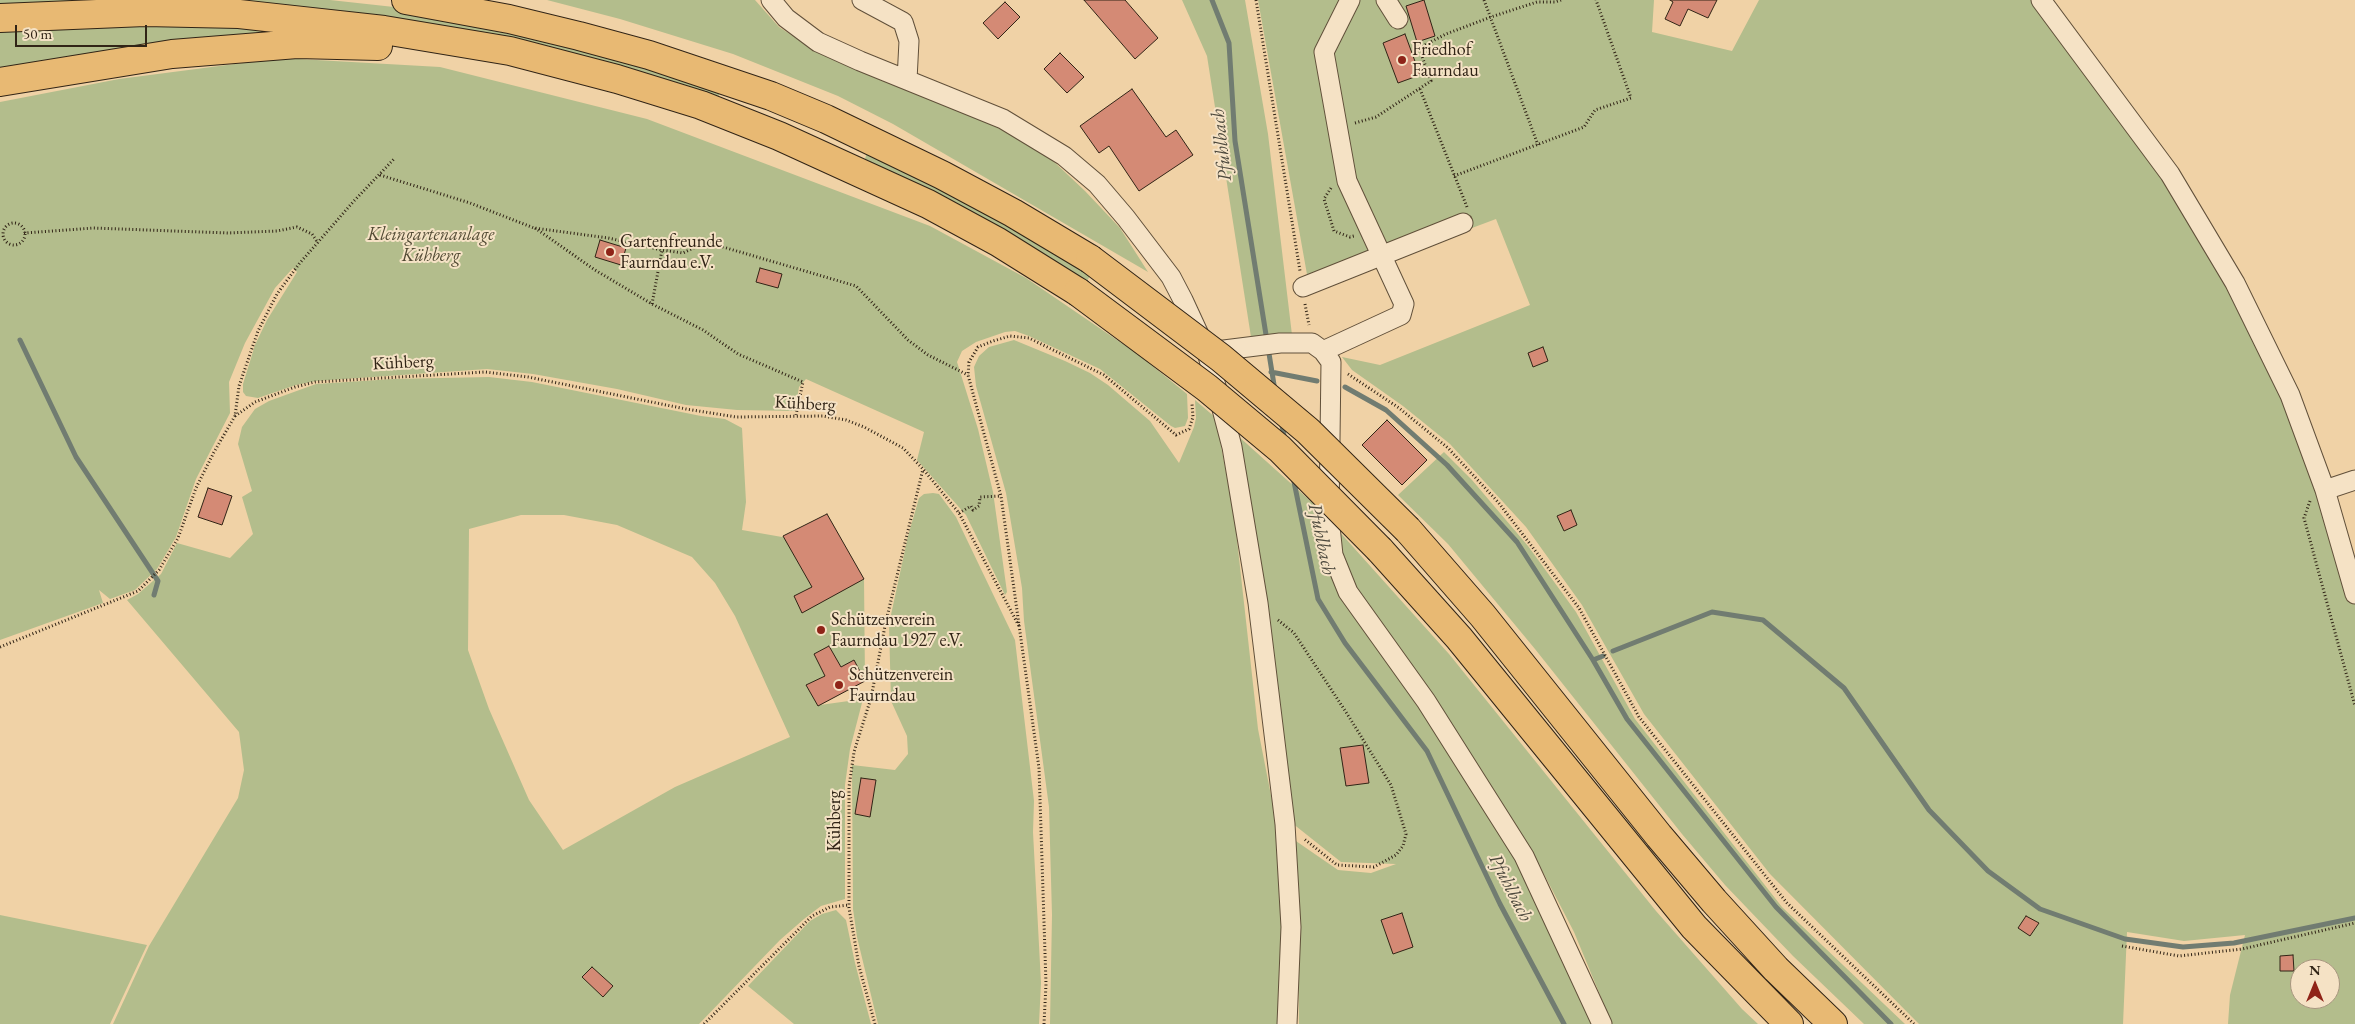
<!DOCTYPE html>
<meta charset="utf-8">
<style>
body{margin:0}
#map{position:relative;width:2355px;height:1024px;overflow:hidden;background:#f0d2a6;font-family:"EB Garamond",serif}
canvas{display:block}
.north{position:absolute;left:2290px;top:959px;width:50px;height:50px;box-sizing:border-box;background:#f5e2c5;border:1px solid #a7967f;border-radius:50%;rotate:0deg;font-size:14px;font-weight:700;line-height:20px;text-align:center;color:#312416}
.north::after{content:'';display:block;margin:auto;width:18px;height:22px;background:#8f2418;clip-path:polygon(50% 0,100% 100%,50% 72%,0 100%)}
.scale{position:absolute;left:15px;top:25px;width:132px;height:22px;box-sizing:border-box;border:2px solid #312416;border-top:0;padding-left:6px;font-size:15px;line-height:18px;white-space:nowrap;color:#312416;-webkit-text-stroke:4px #f5e2c5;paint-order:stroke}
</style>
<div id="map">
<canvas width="2355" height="1024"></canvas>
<div class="north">N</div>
<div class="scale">50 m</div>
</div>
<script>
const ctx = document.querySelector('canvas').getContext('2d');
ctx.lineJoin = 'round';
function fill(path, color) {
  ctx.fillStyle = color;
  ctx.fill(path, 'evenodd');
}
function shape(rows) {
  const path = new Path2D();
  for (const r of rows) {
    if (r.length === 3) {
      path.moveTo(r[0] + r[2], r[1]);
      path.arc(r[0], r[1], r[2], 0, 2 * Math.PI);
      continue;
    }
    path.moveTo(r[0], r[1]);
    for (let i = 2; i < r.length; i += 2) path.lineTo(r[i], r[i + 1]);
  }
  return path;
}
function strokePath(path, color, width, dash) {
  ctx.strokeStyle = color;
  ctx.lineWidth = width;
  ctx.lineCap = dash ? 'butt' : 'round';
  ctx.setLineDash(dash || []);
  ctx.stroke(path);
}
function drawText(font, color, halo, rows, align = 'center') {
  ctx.font = font + ' "EB Garamond",serif';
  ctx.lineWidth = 4;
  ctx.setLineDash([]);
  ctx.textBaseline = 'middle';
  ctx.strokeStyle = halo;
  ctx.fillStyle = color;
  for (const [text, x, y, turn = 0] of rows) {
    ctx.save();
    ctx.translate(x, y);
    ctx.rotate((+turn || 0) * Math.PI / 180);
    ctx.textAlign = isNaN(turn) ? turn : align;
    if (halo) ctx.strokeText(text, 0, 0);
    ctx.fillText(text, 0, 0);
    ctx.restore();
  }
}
fill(shape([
 [0,0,330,0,394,7,481,23,722,89,717,99,589,59,0,6],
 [547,0,755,0,779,27,807,45,995,126,1050,158,1085,191,1120,228,1148,272,893,124,838,96,733,54,620,19],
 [1182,0,1245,0,1268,134,1292,335,1251,337,1207,56],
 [1258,0,1654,0,1652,32,1732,51,1759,0,2041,0,2170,174,2290,395,2355,590,2355,1024,2228,1024,2230,995,2245,935,2184,941,2127,932,2123,1024,1919,1024,1770,874,1644,714,1582,605,1526,527,1450,444,1403,406,1352,370,1342,357,1380,365,1530,305,1496,219,1424,246,1308,280],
 [2300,969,2330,969,2330,999,2300,999],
 [102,24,288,29,287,34,0,68,0,29],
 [281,58,440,67,647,119,930,226,1026,278,1139,355,1187,394,1188,418,1185,426,1175,428,1171,426,1100,369,1029,336,1015,331,1005,332,976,342,962,351,957,362,978,429,993,492,1007,592,1005,595,966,515,917,460,924,432,806,379,799,387,795,411,737,410,686,405,617,389,533,374,487,369,316,381,296,385,258,398,246,396,243,392,243,384,255,345,267,320,297,272,293,268,275,288,245,343,229,382,230,413,196,479,176,537,157,569,135,590,110,599,99,590,103,603,0,640,0,102,119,79],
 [868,149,973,203,1091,275,1086,282,1033,248,967,211,865,159],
 [1014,340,1065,361,1090,373,1108,385,1150,421,1179,463,1194,427,1196,418,1195,400,1216,418,1235,522,1258,729,1276,821,1283,926,1279,1024,1050,1024,1052,915,1049,807,1024,621,1022,588,1006,493,976,386,974,367,979,356,989,347],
 [489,377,532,382,701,416,725,419,742,428,746,502,742,530,782,537,827,514,864,579,865,681,820,705,863,699,850,749,845,785,845,899,821,906,804,919,780,940,699,1024,113,1024,149,946,238,798,244,770,239,732,127,600,138,594,161,574,177,543,230,558,253,534,242,497,252,491,238,444,242,427,255,409,269,401,316,384,393,379],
 [521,515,564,515,617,525,692,557,715,583,735,616,790,737,675,787,563,850,529,800,489,709,468,650,469,529],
 [1237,435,1326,515,1329,553,1521,859,1561,960,1594,1024,1299,1024,1298,931,1293,839,1338,870,1371,873,1396,864,1341,862,1292,823,1270,617],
 [1444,452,1472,480,1528,546,1576,612,1635,719,1782,907,1905,1024,1864,1024,1793,956,1725,885,1682,834,1535,649,1448,544,1398,495],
 [933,493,939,494,956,517,1015,640,1034,801,1033,832,1041,983,1039,1024,878,1024,857,937,853,909,852,765,895,770,908,754,907,736,891,701,889,624,908,536,919,498,924,494],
 [1337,529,1449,654,1656,911,1742,1009,1758,1024,1612,1024,1574,932,1532,851,1351,591,1338,556],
 [836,910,846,920,855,963,871,1024,794,1024,748,986,810,921,822,914],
 [0,915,147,945,110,1024,0,1024]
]), '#b3bd8c');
strokePath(shape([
 [1212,0,1229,43,1235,141,1275,391],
 [20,340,76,457,158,581,154,595],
 [1271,372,1317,381],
 [1345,387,1386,410,1447,465,1517,542,1593,660,1627,719,1776,907,1891,1024],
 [1281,421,1285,440],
 [1293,477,1318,599,1345,643,1427,751,1500,904,1564,1024],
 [1613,651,1712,612,1763,620,1844,688,1929,810,1988,871,2040,909,2125,939,2183,947,2234,943,2355,918],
 [1593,660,1603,656]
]), '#717c71', 5);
const building = shape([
 [1084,0,1125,0,1158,38,1135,59,1084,0],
 [1424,0,1435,36,1417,42,1406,6,1424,0],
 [1670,0,1717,0,1708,18,1688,9,1680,26,1665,19,1673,2,1670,0],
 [1005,2,1020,17,998,39,983,23,1005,2],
 [1405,34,1420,75,1398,83,1383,43,1405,34],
 [1060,53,1084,77,1067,93,1044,69,1060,53],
 [1132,89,1166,137,1176,130,1193,155,1139,191,1109,146,1099,153,1080,126,1132,89],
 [600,240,626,248,621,265,595,257,600,240],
 [760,268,782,274,778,288,756,282,760,268],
 [1543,347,1548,361,1533,367,1528,353,1543,347],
 [1387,420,1427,460,1402,485,1362,445,1387,420],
 [208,488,232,496,222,525,198,517,208,488],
 [1571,510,1577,525,1564,531,1557,516,1571,510],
 [827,514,864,579,802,613,794,596,812,587,783,536,827,514],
 [829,646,841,667,854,660,865,681,818,706,806,685,825,676,814,654,829,646],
 [1363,745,1369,783,1346,786,1340,748,1363,745],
 [861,778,876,780,870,817,855,814,861,778],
 [1402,913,1413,947,1393,954,1381,920,1402,913],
 [2026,916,2039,923,2030,936,2018,928,2026,916],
 [2293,955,2294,971,2280,971,2280,956,2293,955],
 [592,967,613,986,603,997,582,977,592,967]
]);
fill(building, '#d48a75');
strokePath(building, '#312416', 1);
const minor = shape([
 [771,0,786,18,818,42,860,61,1003,119,1064,156,1097,184,1126,218,1171,277,1183,300,1207,352,1232,447,1258,603,1285,824,1291,927,1287,1024],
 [862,0,903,22,909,41,907,80],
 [1386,0,1398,19],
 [2041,0,2170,174,2235,283,2290,395,2325,490,2355,594],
 [1303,287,1463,223],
 [1323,351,1401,315,1404,304,1347,181,1324,52,1350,0],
 [1208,352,1280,343,1312,343,1323,351,1331,362,1329,517,1333,555,1348,592,1426,701,1524,856,1602,1024],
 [2325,490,2355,480]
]);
const highway = shape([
 [406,0,509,19,579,36,649,55,771,96,826,119,942,175,1013,213,1090,259],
 [0,18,145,12,239,14,384,30,510,51,617,79,701,105,779,136,928,204,998,242,1078,292],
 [0,82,172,54,297,44,378,46],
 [1408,530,1483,616,1659,836,1714,901,1776,969,1833,1024],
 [1380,550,1459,638,1694,927,1789,1024]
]);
strokePath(minor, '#61503a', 21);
strokePath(highway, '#312416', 30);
strokePath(shape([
 [1256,0,1300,271],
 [1484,0,1538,145],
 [1420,89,1467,207],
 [1355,123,1376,117,1431,81,1419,48,1446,34,1491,17,1537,2,1555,2,1561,0],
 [380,175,470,203,534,228,608,238,662,250,683,253,706,242,856,286,908,340,928,355,968,375],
 [1454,176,1584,127,1595,110,1631,98,1596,0],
 [1331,188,1324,199,1334,231,1350,237,1354,236],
 [14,234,11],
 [535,228,595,270,652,304,703,330,738,354,803,382,796,415],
 [24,233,93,228,228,233,277,231,297,227,312,234,318,243],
 [652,304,662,250],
 [1305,304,1309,325],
 [1348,374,1399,408,1448,448,1498,502,1579,608,1639,717,1787,903,1914,1024],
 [235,416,255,402,295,387,315,382,485,372,528,377,686,409,736,417,823,416,846,420,864,427,903,448,923,469,959,513,1019,626],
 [2310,501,2304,518,2355,706],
 [959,513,971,506,973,510,979,506,980,497,1001,496],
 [1278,620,1294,633,1346,712,1391,785,1406,834,1403,846,1396,855,1374,867,1337,865,1303,838],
 [0,647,138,591,159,570,178,538,196,488,214,452,235,416,239,386,258,331,277,294,299,264,353,202,394,159],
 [2122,946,2179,956,2242,949,2355,923],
 [704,1024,812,916,830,907,849,905],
 [875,1024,859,966,849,908,849,787,854,752,871,698,886,621,923,469],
 [1044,1024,1046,984,1039,768,1001,496,968,375,969,362,978,347,993,341,1010,336,1029,338,1104,375,1176,435,1189,429,1193,417,1192,404]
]), '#312416', 3, [1, 2.5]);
strokePath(minor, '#f5e2c5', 19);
strokePath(highway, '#e8b973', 28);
const highwayBridge = shape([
 [1090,259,1221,358,1308,431,1408,530],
 [1078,292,1207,388,1280,449,1380,550]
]);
strokePath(highwayBridge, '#312416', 30, []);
strokePath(highwayBridge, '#e8b973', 28);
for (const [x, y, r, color] of [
 [1402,60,5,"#8f2418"],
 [610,252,5,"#8f2418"],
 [821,630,5,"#8f2418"],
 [839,685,5,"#8f2418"]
]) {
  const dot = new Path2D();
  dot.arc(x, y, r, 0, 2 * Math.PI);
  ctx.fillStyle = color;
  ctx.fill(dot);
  strokePath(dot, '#f5e2c5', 2);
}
drawText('18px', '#312416', '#f5e2c5', [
 ["Friedhof",1412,50],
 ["Faurndau",1412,71],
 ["Gartenfreunde",620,242],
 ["Faurndau e.V.",620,263],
 ["Schützenverein",831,620],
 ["Faurndau 1927 e.V.",831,641],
 ["Schützenverein",849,675],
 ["Faurndau",849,696]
], 'left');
drawText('italic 18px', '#524a34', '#f5e2c5', [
 ["Kleingartenanlage",431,235],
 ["Kühberg",431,256]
]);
drawText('18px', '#312416', '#f5e2c5', [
 ["Kühberg",403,363,-3],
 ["Kühberg",805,404,3],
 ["Kühberg",835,821,-90]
]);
drawText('italic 19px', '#4c483c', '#f5e2c5', [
 ["Pfuhlbach",1222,145,-96],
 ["Pfuhlbach",1321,539,78],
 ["Pfuhlbach",1510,888,63]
]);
</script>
